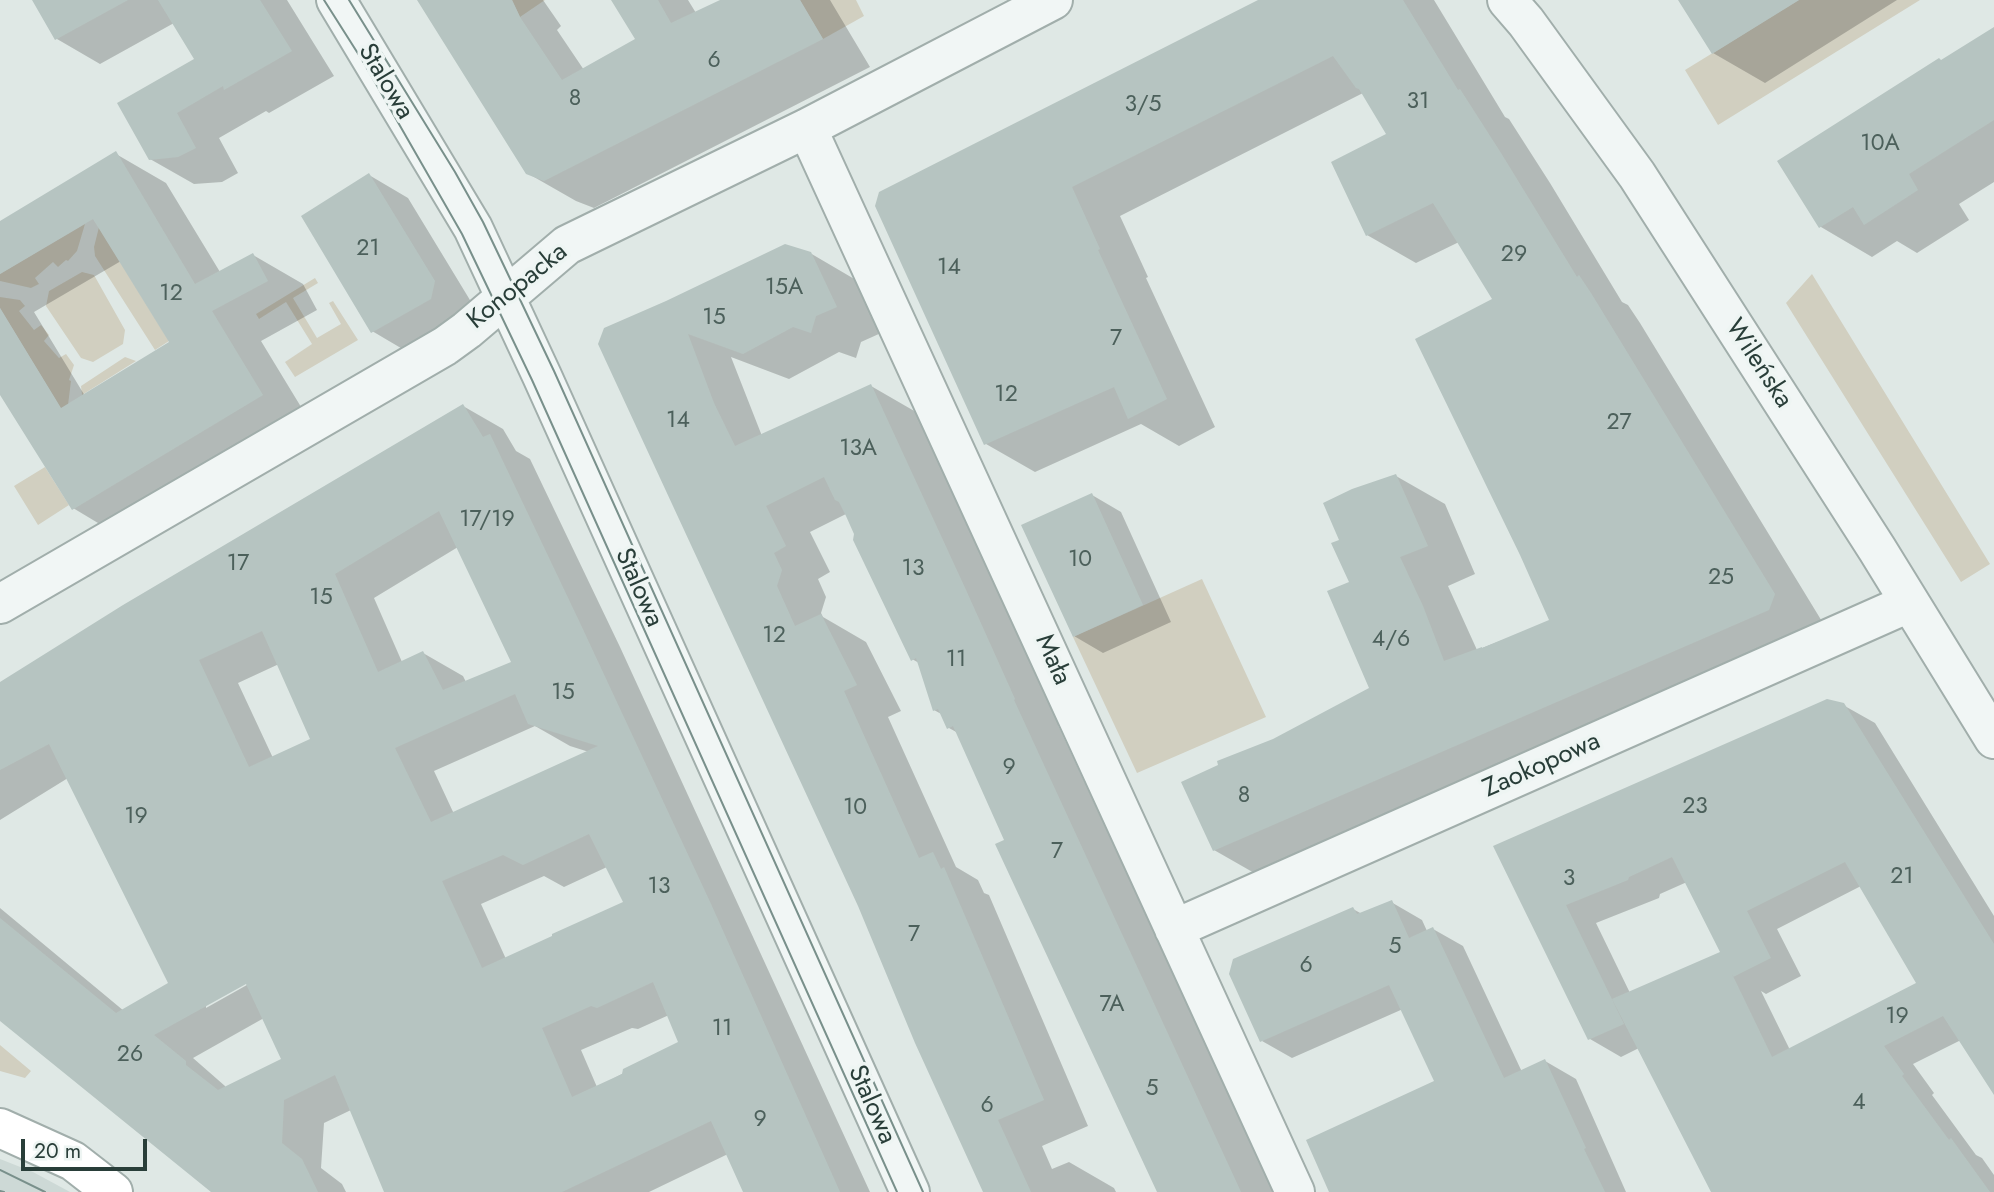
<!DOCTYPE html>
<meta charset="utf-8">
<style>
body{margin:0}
#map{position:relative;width:1994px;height:1192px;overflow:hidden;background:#dfe8e5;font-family:Jost,sans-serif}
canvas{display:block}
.scale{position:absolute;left:21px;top:1139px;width:126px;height:32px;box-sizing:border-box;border:4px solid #293e39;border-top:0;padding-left:9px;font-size:21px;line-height:24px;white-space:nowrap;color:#293e39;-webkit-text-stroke:5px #eef5f3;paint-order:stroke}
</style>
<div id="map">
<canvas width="1994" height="1192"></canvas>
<div class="scale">20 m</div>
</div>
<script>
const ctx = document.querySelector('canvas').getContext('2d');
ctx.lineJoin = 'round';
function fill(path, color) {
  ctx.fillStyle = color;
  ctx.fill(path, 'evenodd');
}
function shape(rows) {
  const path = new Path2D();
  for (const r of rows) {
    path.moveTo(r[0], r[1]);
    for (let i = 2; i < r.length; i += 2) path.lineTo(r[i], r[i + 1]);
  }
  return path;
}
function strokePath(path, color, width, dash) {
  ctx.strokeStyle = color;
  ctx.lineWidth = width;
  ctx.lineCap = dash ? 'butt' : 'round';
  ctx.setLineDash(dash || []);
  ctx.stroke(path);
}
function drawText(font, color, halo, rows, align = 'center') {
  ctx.font = font + ' Jost,sans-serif';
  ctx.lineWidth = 7;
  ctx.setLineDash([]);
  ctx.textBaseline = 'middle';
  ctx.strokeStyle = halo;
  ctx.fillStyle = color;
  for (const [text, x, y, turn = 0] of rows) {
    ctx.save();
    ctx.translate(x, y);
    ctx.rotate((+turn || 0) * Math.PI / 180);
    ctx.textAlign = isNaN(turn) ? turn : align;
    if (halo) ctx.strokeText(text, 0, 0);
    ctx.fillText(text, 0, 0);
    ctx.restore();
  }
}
fill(shape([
 [0,1159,33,1172,70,1192,0,1192]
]), '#cdd9d6');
fill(shape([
 [512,0,545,0,520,17],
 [800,0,856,0,864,16,823,39],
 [1799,0,1920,0,1718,125,1685,70],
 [85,224,77,251,68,261,66,260,58,267,53,262,35,278,39,284,31,288,0,281,0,274],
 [99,227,169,341,155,350,95,256,94,247],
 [82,272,94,275,125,330,123,344,93,362,81,358,46,306,49,291],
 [1812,274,1990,564,1961,582,1786,303],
 [315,278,318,283,293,298,317,338,341,324,329,303,333,301,358,340,295,377,285,362,312,344,286,302,259,319,256,314],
 [0,297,20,300,25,306,19,311,34,330,41,325,49,335,44,341,59,358,66,354,74,365,69,380,71,381,68,405,61,409,0,308],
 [125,357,136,361,82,395,81,386],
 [45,467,69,505,38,525,14,486],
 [1202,579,1266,717,1137,773,1073,637],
 [0,1045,31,1071,25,1078,0,1071]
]), '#d1cfc0');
fill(shape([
 [33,0,287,0,334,76,269,113,266,111,219,138,238,173,222,182,194,184,150,159,197,59,174,23,100,64,57,39],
 [419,0,543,0,561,26,557,30,584,70,637,40,613,0,688,0,696,13,724,0,830,0,870,67,594,208,576,201,527,173],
 [1262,0,1434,0,1505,117,1509,119,1550,183,1622,302,1628,305,1640,323,1823,623,1263,878,1214,850,1273,741,1372,689,1342,541,1396,476,1445,504,1475,574,1448,586,1477,650,1551,621,1495,300,1459,242,1416,263,1367,235,1388,135,1363,93,1120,216,1148,277,1146,278,1215,427,1179,446,1141,424,1035,472,986,444,877,206],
 [1680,0,1897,0,1765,83,1713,53],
 [1994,28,1994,182,1959,204,1969,220,1917,253,1897,241,1872,257,1821,227,1779,161],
 [116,154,166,183,220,272,253,255,303,284,317,310,261,341,312,425,123,538,73,508,0,391,0,222],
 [121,261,172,342,85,396,34,312],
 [369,175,408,198,473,305,411,354,372,331],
 [810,253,856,280,881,333,861,342,856,358,839,352,789,379,731,357,762,436,871,386,916,412,1010,617,1059,725,1058,725,1274,1192,1159,1192,958,733,949,728,943,715,934,710,919,663,912,659,846,514,810,532,830,572,818,579,826,597,821,613,823,617,866,642,901,711,888,717,956,867,978,880,984,893,989,895,1088,1126,1042,1146,1052,1169,1069,1162,1114,1188,1116,1192,984,1192,859,905,600,344],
 [463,406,503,429,516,451,530,459,620,647,870,1192,745,1192,728,1154,649,1192,385,1192,351,1110,324,1123,321,1168,342,1184,346,1192,214,1192,0,1018,0,908,124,1011,170,984,68,778,0,820,0,684],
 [458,547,513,663,466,682,463,676,423,653,402,662,374,598],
 [279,664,313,740,273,758,238,683],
 [535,726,570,746,589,752,454,814,434,771],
 [607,867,625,903,506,959,481,904,544,876,564,887],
 [252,978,254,981,206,1008,206,1004],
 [669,1015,681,1043,597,1087,581,1050,632,1028,638,1029],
 [264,1018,283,1060,226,1089,225,1086,193,1058],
 [1092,495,1121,512,1171,622,1103,653,1074,636],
 [1843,705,1875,723,1994,916,1994,1093,1961,1040,1913,1064,1934,1093,1932,1095,1976,1155,1982,1158,1994,1175,1994,1192,1713,1192,1639,1048,1621,1057,1590,1039,1495,847],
 [1687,882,1723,953,1630,993,1596,923,1659,898,1660,894],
 [1861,886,1919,983,1790,1050,1761,991,1766,994,1801,976,1777,929],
 [1391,902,1422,920,1427,931,1433,929,1463,946,1522,1072,1545,1061,1576,1079,1626,1192,1332,1192,1437,1082,1403,1009,1292,1058,1262,1041,1353,909,1362,914]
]), '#0003');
fill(shape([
 [32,0,128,0,55,40],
 [158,0,260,0,292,51,224,90,223,86,177,113,196,148,178,157,149,160,117,103,194,59],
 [417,0,512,0,520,17,562,80,635,39,611,0,658,0,671,23,720,0,800,0,823,39,544,181,526,174],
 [1258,0,1403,0,1458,90,1460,89,1501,153,1577,277,1579,275,1591,293,1775,594,1769,610,1213,851,1181,782,1218,765,1217,761,1273,739,1369,688,1327,591,1349,582,1331,543,1339,540,1323,503,1352,489,1396,474,1428,546,1400,557,1423,606,1444,661,1482,647,1482,648,1549,620,1520,555,1415,339,1492,299,1433,203,1366,236,1331,162,1386,134,1359,89,1356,88,1333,56,1072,187,1100,249,1098,250,1167,399,1128,419,1114,387,984,445,875,206,879,192],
 [1678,0,1799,0,1712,54],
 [1994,27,1994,120,1909,174,1918,190,1864,225,1853,207,1819,228,1777,161,1939,58,1941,60],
 [116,151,195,284,253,253,268,281,212,311,263,395,72,510,0,395,0,308,61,408,169,342,93,219,0,274,0,221],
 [369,173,435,281,431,299,371,333,301,216],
 [785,244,811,252,837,307,816,316,811,333,793,327,743,354,688,334,714,403,735,446,871,384,966,590,1015,699,1014,700,1241,1192,1157,1192,995,844,1004,840,953,726,947,729,938,709,933,711,916,658,911,661,853,540,854,534,846,516,839,502,835,500,824,477,766,506,786,546,774,553,782,570,777,586,795,626,821,614,857,685,844,691,919,858,933,852,941,869,944,867,1044,1100,998,1120,1031,1192,983,1192,915,1043,858,906,598,344,604,328,666,301],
 [463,404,483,437,490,434,580,623,711,904,840,1192,743,1192,711,1121,562,1192,384,1192,335,1075,284,1100,282,1143,302,1159,318,1192,211,1192,0,1021,0,918,116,1013,168,983,49,744,0,770,0,682,123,605],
 [439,511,511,662,443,690,423,651,378,672,335,574],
 [262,631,310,739,249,767,199,660],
 [515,694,528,724,598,746,431,822,395,748],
 [589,834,623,902,552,934,552,936,482,968,442,881,503,855,523,865],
 [653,982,678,1042,623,1069,622,1074,572,1097,542,1028,591,1006,597,1008],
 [246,984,281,1059,218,1090,186,1065,186,1061,154,1035],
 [1092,493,1143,605,1073,637,1021,525],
 [1827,699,1844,703,1994,944,1994,1095,1943,1016,1884,1046,1904,1074,1902,1076,1949,1140,1951,1138,1990,1192,1711,1192,1612,999,1720,952,1672,857,1629,877,1628,880,1566,905,1624,1024,1588,1040,1493,846],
 [1845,862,1916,983,1772,1057,1732,974,1733,977,1771,958,1747,911],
 [1392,900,1409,938,1433,927,1504,1078,1545,1059,1586,1148,1584,1149,1605,1192,1329,1192,1306,1140,1434,1081,1389,985,1260,1042,1229,974,1233,959,1353,907,1357,914]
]), '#b6c4c1');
const street = shape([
 [336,0,473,228,542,376,910,1192],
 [1507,0,1526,22,1637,175,1877,549,1994,739],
 [807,128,1295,1192],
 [0,604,445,346,467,330,567,245,807,128,1053,0],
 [1174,929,1909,603]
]);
const secondary = shape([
 [0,1128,73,1161,113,1192]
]);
strokePath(street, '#a1aeab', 42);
strokePath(secondary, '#a1aeab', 42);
strokePath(street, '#f1f6f5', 38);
strokePath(secondary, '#fff', 38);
strokePath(shape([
 [324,0,364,63,462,234,532,380,897,1192],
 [349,0,455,172,483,222,515,289,554,371,923,1192],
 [0,1170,45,1192],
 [0,1191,4,1192]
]), '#79908b', 2);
drawText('23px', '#4c605b', null, [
 ["6",714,61],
 ["8",575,99],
 ["31",1418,102],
 ["3/5",1143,105],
 ["10A",1880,144],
 ["21",368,249],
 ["29",1514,255],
 ["14",949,268],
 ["15A",784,288],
 ["12",171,294],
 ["15",714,318],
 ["7",1116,339],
 ["12",1006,395],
 ["14",678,421],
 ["27",1619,423],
 ["13A",858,449],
 ["17/19",487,520],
 ["10",1080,560],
 ["17",238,564],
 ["13",913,569],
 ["25",1721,578],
 ["15",321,598],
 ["12",774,636],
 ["4/6",1391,640],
 ["11",956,660],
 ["15",563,693],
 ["9",1009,768],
 ["8",1244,796],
 ["23",1695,807],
 ["10",855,808],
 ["19",136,817],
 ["7",1057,852],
 ["21",1902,877],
 ["3",1569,879],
 ["13",659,887],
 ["7",914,935],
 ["5",1395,947],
 ["6",1306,966],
 ["7A",1112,1005],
 ["19",1897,1017],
 ["11",722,1029],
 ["26",130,1055],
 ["5",1152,1089],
 ["4",1859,1103],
 ["6",987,1106],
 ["9",760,1120]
]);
drawText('26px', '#293e39', '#eef5f3', [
 ["Stalowa",385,82,59],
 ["Konopacka",518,287,-39],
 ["Wileńska",1758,364,57],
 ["Stalowa",638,588,66],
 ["Mała",1052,660,66],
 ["Zaokopowa",1542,766,-24],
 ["Stalowa",871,1105,66]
]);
</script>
